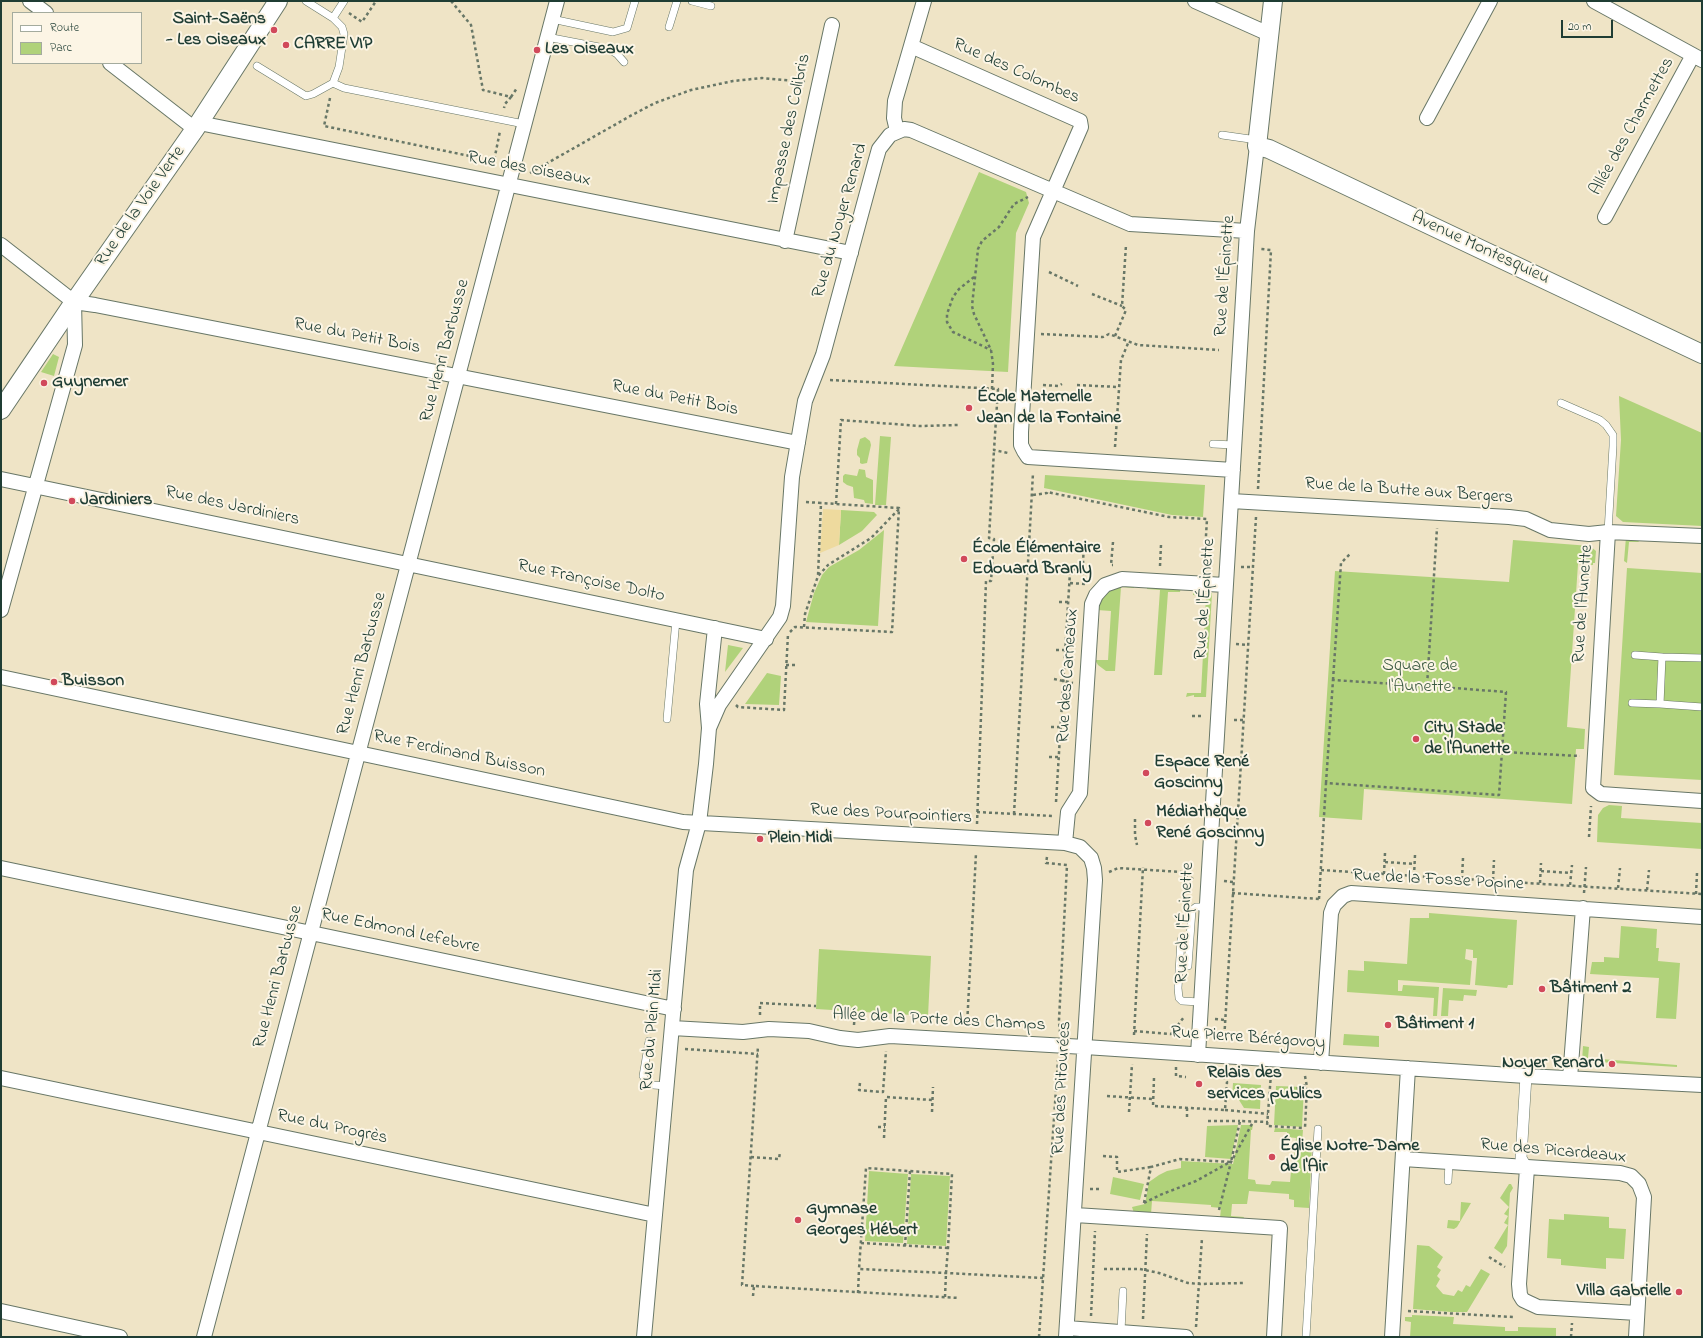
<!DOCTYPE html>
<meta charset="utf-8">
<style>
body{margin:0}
#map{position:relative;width:1703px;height:1338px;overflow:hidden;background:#efe4c6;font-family:"Indie Flower",sans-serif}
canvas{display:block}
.frame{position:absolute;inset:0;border:2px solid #1f3d34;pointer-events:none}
.legend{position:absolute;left:12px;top:12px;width:130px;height:52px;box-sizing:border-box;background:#fcf5e5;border:1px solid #a4ab9e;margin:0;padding:5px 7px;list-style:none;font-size:12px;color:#1f3d34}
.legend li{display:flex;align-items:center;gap:8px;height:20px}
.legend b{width:20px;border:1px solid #a4ab9e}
.scale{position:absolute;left:1561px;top:20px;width:52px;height:18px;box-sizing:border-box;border:2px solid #1f3d34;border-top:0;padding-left:5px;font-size:12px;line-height:14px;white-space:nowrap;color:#1f3d34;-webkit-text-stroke:3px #fcf5e5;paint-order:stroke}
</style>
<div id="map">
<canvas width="1703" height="1338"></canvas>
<div class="frame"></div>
<ul class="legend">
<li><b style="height:5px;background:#fff"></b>Route</li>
<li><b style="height:11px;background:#b0d27a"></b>Parc</li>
</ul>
<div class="scale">20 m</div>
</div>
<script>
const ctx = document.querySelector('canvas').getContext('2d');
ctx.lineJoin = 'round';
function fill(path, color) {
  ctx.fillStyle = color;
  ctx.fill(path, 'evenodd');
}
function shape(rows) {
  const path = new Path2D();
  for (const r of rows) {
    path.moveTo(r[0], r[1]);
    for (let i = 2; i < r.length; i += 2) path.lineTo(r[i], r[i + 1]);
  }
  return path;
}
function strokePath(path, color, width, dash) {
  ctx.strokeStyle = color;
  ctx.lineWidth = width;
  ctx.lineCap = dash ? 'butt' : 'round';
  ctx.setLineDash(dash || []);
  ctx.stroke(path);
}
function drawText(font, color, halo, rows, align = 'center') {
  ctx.font = font + ' "Indie Flower",sans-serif';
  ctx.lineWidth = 4;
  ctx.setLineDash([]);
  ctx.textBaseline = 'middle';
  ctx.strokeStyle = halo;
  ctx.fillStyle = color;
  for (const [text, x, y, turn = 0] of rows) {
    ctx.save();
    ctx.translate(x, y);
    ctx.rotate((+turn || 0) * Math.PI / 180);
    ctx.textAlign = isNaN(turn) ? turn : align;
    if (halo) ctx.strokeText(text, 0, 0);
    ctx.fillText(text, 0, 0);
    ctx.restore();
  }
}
fill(shape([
 [979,172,1026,192,1029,203,1016,233,1008,372,894,366],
 [53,354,59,357,54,376,41,372],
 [1619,396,1702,433,1702,526,1623,522,1616,516,1621,440],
 [880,436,891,437,886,505,875,505],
 [865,437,870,441,871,445,867,463,862,464,860,463,860,458,857,455,857,450,860,439],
 [859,469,865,470,866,477,873,480,873,504,865,503,864,500,854,498,853,487,847,485,843,482,843,476,845,474,857,476],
 [1045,475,1205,485,1203,517,1172,515,1044,488],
 [841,510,874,512,877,515,862,531,839,545],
 [884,530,878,626,806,622,814,593,822,575,829,567,859,550],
 [1626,537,1641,540,1638,542,1629,542,1627,563,1624,561],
 [1513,540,1590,546,1596,551,1595,563,1593,563,1593,565,1578,564,1567,727,1585,729,1584,749,1576,749,1572,804,1364,789,1362,820,1319,817,1335,571,1509,582],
 [1627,568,1702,573,1702,780,1614,775],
 [1134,583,1134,588,1121,587,1115,671,1106,671,1098,665,1095,660,1108,660,1111,611,1097,610,1102,599,1113,587],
 [1147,584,1181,586,1180,592,1168,592,1162,675,1154,675,1160,590,1147,589],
 [1193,589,1201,589,1201,592,1212,593,1206,697,1194,697,1194,695,1186,697,1187,693,1201,693,1206,596,1193,595],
 [728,645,743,648,725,672],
 [767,673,781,676,779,705,745,704],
 [1609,805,1622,806,1621,818,1702,823,1702,849,1597,842,1598,815,1603,808],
 [1429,913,1517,920,1513,985,1508,985,1507,988,1475,985,1477,958,1473,958,1473,950,1466,949,1465,959,1472,961,1470,985,1398,980,1398,991,1402,991,1403,985,1439,987,1437,1016,1433,1016,1434,998,1347,992,1348,970,1364,971,1364,961,1407,964,1410,918,1429,918],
 [1621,926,1657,929,1656,948,1659,948,1658,961,1680,963,1676,1019,1656,1018,1659,978,1590,974,1592,962,1604,962,1604,957,1619,958],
 [819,949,931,956,928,1016,816,1009],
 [1443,988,1477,990,1476,996,1464,995,1463,1001,1449,1000,1448,1016,1441,1016],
 [1344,1034,1379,1036,1379,1047,1343,1045],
 [1583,1046,1589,1047,1588,1058,1677,1065,1677,1067,1582,1061],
 [1233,1083,1261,1085,1260,1109,1244,1108,1239,1100,1232,1097],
 [1276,1086,1304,1087,1302,1127,1274,1125],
 [1238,1125,1231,1159,1205,1157,1207,1126],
 [1241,1125,1253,1125,1252,1130,1251,1130,1248,1179,1255,1180,1256,1184,1270,1185,1272,1181,1290,1182,1291,1171,1293,1171,1296,1138,1287,1137,1287,1132,1274,1132,1275,1128,1303,1130,1302,1143,1312,1145,1309,1208,1294,1207,1294,1200,1289,1199,1289,1194,1249,1191,1247,1204,1232,1204,1231,1216,1244,1217,1243,1220,1220,1218,1221,1208,1211,1207,1211,1205,1152,1201,1151,1214,1134,1213,1132,1207,1145,1204,1149,1182,1159,1175,1167,1171,1181,1168,1181,1161,1233,1164],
 [869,1171,908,1174,903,1243,865,1241],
 [911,1174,950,1176,946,1246,907,1244],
 [1113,1177,1144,1184,1140,1200,1110,1194],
 [1509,1184,1511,1184,1513,1188,1510,1193,1507,1246,1502,1254,1494,1248,1508,1225,1504,1223,1508,1216,1504,1214,1509,1207,1500,1198],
 [1461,1202,1471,1203,1457,1227,1454,1229,1447,1228,1448,1220,1460,1221],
 [1564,1214,1609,1217,1609,1228,1626,1229,1624,1259,1606,1258,1606,1269,1561,1265,1561,1259,1547,1258,1549,1219,1564,1220],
 [1417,1245,1429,1246,1443,1257,1437,1267,1441,1270,1437,1276,1440,1279,1436,1286,1443,1294,1454,1296,1458,1290,1462,1292,1466,1285,1470,1287,1481,1269,1490,1274,1467,1312,1451,1312,1413,1309],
 [1412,1315,1454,1317,1453,1324,1505,1327,1505,1331,1518,1331,1518,1327,1556,1328,1556,1337,1410,1337,1411,1322,1405,1321,1405,1317,1412,1317]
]), '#b0d27a');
fill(shape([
 [823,509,841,510,839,545,820,553]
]), '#eeda9e');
const service = shape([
 [692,1,711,6],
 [333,18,344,1],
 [552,19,613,32,627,28,635,1],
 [669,27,677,1],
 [547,37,599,47,612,51,617,54,624,62],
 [257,66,306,96,313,94,333,83,339,67,344,34,342,27,333,18,306,1],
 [333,83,344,88,524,124],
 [1222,135,1257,140],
 [1561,403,1600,420,1606,425,1613,435,1613,446,1608,532],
 [1213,444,1234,445],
 [1635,655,1662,657],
 [1702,658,1662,657,1660,704,1702,707],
 [1632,703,1660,704],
 [667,719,676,620],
 [1181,940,1178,988,1179,998,1182,1001,1200,1002],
 [1188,966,1192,910,1196,907,1206,907],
 [649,1041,643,1076,646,1081,653,1085,667,1086],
 [1448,1181,1449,1163],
 [1121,1331,1123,1291],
 [1306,1337,1318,1129]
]);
const pedestrian = shape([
 [1526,1076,1521,1158,1527,1168]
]);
const minor = shape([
 [30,1,46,13],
 [1195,1,1269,34],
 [1594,1,1702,60],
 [911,46,924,1],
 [110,63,195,129],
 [1427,118,1490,1],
 [199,123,851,253],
 [897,131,894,118,895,101,911,46,1080,121,1081,127,1033,237,1021,432,1021,445,1024,451,1028,457,1233,470],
 [1605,217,1693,55],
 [785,241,832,25],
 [1,245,74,302],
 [74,302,95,305,798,443],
 [1,479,766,639],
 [1231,501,1509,517,1526,519,1550,530,1589,534,1608,532,1702,536],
 [1608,532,1593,788,1601,794,1702,801],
 [1,610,75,345,74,302],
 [1,677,683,822,1065,843,1080,847,1091,858,1094,868,1095,880,1066,1337],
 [709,728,719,705,780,617,783,606,792,477,805,401,823,355,875,163,879,149,890,135,904,129,911,130,1130,224,1247,231],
 [1065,843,1068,812,1080,793,1092,604,1096,595,1105,585,1122,579,1225,585],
 [1,868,674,1009],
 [672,1028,743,1032,769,1029,809,1031,840,1038,858,1040,890,1036,1085,1047,1526,1076,1702,1085],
 [1198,1055,1247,231,1257,146],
 [1321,1063,1331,913,1334,905,1343,896,1351,893,1702,917],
 [1,1078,655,1215],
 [1570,1078,1583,908],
 [1403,1159,1620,1173,1631,1176,1639,1184,1644,1197,1636,1337],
 [1527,1168,1519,1284,1520,1295,1523,1300,1538,1307,1637,1313],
 [1075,1215,1280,1228,1274,1337],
 [1,1311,120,1337],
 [1067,1328,1186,1337],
 [204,1337,557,1],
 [644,1337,686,870,699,823,706,764,709,728,707,704,715,628],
 [1392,1337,1408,1068]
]);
const tertiary = shape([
 [1273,1,1257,146,1269,149,1702,354],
 [1,410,74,302,195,129,278,1]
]);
strokePath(service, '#687767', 8);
strokePath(pedestrian, '#687767', 12);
strokePath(minor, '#687767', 16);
strokePath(tertiary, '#687767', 20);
strokePath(shape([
 [451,1,471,25,483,90,511,97,505,104,504,108],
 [349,13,362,22,376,1],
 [511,97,517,88],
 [330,98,324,126,494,161,500,131],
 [530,173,632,115,655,103,691,90,733,81,762,78,805,82],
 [1049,272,1078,286],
 [974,277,959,289,953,297,947,314,947,322,953,332,991,350],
 [1092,294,1122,306],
 [1041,334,1103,337,1109,334,1138,345,1219,350],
 [1115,336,1126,310,1122,306,1126,245],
 [830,380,998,389,994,450,1008,453],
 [1043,385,1058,386,1062,384],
 [1077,385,1118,387],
 [992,389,993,364,991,350,974,314,972,306,978,249,982,241,999,227,1014,204,1028,197],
 [986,421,996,421],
 [1115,447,1121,360,1129,341],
 [1258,489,1271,250,1261,249],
 [1033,495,1047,493,1047,492,1169,517,1207,519,1204,569],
 [806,502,821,503,818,576],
 [836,504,841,420,920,426,959,425],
 [1113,542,1111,565,1113,565],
 [1160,566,1161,545],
 [1241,567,1253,567],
 [1061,571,1070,572],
 [1070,583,1085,584,1085,574,1095,572],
 [1059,602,1068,602],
 [804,627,805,614,818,576,828,565,871,538,899,509],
 [790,632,795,627,892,632,899,508,821,503],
 [1236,644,1248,645],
 [1056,650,1066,650],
 [786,665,798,665],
 [1054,679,1073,683],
 [1333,680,1341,563,1351,553],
 [736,705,738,707,784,710,788,634],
 [1192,716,1203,716],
 [1234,720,1243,720],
 [1051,727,1060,727],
 [1502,752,1580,756],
 [1049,757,1059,757],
 [1326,783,1333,680,1427,686],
 [1056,802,1070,572,1083,564,1084,540],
 [977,812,1053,816],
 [1014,814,1033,473],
 [1135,819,1135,835,1137,845],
 [977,824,986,581,991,581,994,539,989,538,994,450],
 [1589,837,1591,806],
 [1047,857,1046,863,1067,865,1059,1020,1060,1032],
 [1385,862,1415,864],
 [1321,870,1702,894],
 [1541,871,1571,873],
 [1109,872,1118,868,1181,872,1193,879],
 [1384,874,1385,853],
 [1414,876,1415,855],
 [1462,879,1463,858],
 [1493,880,1494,860],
 [1224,881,1233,882],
 [1540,883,1541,863],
 [1570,885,1572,865],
 [1618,888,1620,868],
 [1647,890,1649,870],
 [1232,893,1319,899],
 [1584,893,1586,867],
 [1696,894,1697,873],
 [1319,899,1326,783,1499,795,1506,692,1427,686,1437,528],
 [760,1015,760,1003,816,1006],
 [1215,1019,1225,1020],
 [854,1025,855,1011],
 [967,1026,976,853],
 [1134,1031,1171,1034,1184,1017],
 [1134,1035,1143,867],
 [1224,1041,1256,517],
 [685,1049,758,1054],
 [1176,1067,1176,1076,1186,1077],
 [1271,1074,1267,1126,1304,1128],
 [1305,1076,1307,1087,1305,1128],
 [1154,1078,1153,1106,1225,1110,1227,1082,1222,1074,1222,1070],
 [860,1083,859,1090,883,1092,886,1051],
 [1107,1096,1153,1099],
 [1269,1100,1306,1085],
 [1225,1110,1268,1114],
 [932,1112,933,1087],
 [1187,1117,1187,1108],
 [1208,1121,1240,1121],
 [878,1127,885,1127],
 [884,1138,886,1097,932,1100],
 [1103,1156,1117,1157,1117,1172,1151,1167],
 [751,1157,779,1159,780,1152],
 [1090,1189,1101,1189],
 [1144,1203,1151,1167,1180,1159,1231,1162,1240,1121,1268,1122],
 [1144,1203,1160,1195,1196,1181,1230,1162],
 [1219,1210,1231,1162,1253,1122],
 [861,1243,948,1248],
 [905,1246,910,1171],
 [1489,1257,1505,1267],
 [1104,1269,1140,1269,1159,1273,1188,1283,1199,1284,1244,1283],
 [754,1286,742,1285,758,1046],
 [858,1293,859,1269],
 [753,1296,754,1286,959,1298],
 [945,1297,946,1273,948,1248,952,1174,866,1168,859,1269,946,1273,1043,1278],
 [1408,1311,1513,1317],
 [1091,1316,1095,1231],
 [1143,1319,1147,1234],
 [1196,1327,1202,1238],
 [1039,1337,1058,1060],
 [1571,1337,1572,1323]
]), '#687767', 2.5, [3, 3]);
strokePath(service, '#fff', 7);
strokePath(pedestrian, '#fff', 11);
strokePath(minor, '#fff', 14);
strokePath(tertiary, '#fff', 18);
strokePath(shape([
 [1129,1112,1132,1064]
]), '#687767', 2.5, [3, 3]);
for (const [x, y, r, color] of [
 [274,30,4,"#d1495b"],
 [286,45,4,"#d1495b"],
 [537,50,4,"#d1495b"],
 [44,383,4,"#d1495b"],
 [969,408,4,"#d1495b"],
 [72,501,4,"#d1495b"],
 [964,559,4,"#d1495b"],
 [54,682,4,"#d1495b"],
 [1416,739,4,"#d1495b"],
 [1146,773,4,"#d1495b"],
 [1148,823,4,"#d1495b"],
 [760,839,4,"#d1495b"],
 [1542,989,4,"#d1495b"],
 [1388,1025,4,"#d1495b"],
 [1612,1064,4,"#d1495b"],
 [1199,1084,4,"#d1495b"],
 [1272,1157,4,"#d1495b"],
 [798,1220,4,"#d1495b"],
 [1679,1292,4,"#d1495b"]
]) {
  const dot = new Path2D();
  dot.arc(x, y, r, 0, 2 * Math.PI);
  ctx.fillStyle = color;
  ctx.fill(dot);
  strokePath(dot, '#fcf5e5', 1.5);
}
drawText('bold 18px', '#1f3d34', '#fcf5e5', [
 ["Saint-Saëns",266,20,"right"],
 ["- Les Oiseaux",266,41,"right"],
 ["CARRE VIP",294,45],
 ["Les Oiseaux",545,50],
 ["Guynemer",52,383],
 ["École Maternelle",977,398],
 ["Jean de la Fontaine",977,419],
 ["Jardiniers",80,501],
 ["École Élémentaire",972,549],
 ["Edouard Branly",972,570],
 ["Buisson",62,682],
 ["City Stade",1424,729],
 ["de l'Aunette",1424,750],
 ["Espace René",1154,763],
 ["Goscinny",1154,784],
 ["Médiathèque",1156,813],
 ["René Goscinny",1156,834],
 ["Plein Midi",768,839],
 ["Bâtiment 2",1550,989],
 ["Bâtiment 1",1396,1025],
 ["Noyer Renard",1604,1064,"right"],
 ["Relais des",1207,1074],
 ["services publics",1207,1095],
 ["Église Notre-Dame",1280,1147],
 ["de l'Air",1280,1168],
 ["Gymnase",806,1210],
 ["Georges Hébert",806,1231],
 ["Villa Gabrielle",1671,1292,"right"]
], 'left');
drawText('18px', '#1f3d34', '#fcf5e5', [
 ["Rue des Colombes",1016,72,24],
 ["Allée des Charmettes",1633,127,-61],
 ["Impasse des Colibris",790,129,-78],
 ["Rue des Oiseaux",529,170,11],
 ["Rue de la Voie Verte",141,207,-55],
 ["Rue du Noyer Renard",841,221,-74],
 ["Avenue Montesquieu",1480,249,25],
 ["Rue de l'Épinette",1226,276,-86],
 ["Rue du Petit Bois",357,337,11],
 ["Rue Henri Barbusse",446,351,-75],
 ["Rue du Petit Bois",675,399,11],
 ["Rue de la Butte aux Bergers",1409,492,4],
 ["Rue des Jardiniers",232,507,12],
 ["Rue Françoise Dolto",591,582,12],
 ["Rue de l'Épinette",1206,599,-86],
 ["Rue de l'Aunette",1584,604,-86],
 ["Rue Henri Barbusse",363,664,-75],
 ["Rue des Carneaux",1069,676,-86],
 ["Rue Ferdinand Buisson",459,755,12],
 ["Rue des Pourpointiers",891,815,3],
 ["Rue de la Fosse Popine",1438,881,3],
 ["Rue de l'Épinette",1186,923,-87],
 ["Rue Edmond Lefebvre",400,932,12],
 ["Rue Henri Barbusse",279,977,-75],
 ["Allée de la Porte des Champs",939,1021,3],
 ["Rue du Plein Midi",653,1030,-85],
 ["Rue Pierre Bérégovoy",1248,1039,4],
 ["Rue des Pitourées",1063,1088,-87],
 ["Rue du Progrès",332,1128,12],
 ["Rue des Picardeaux",1553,1152,5]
]);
drawText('18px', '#3c5b42', '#fcf5e5', [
 ["Square de",1420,667],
 ["l'Aunette",1420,688]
]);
</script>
